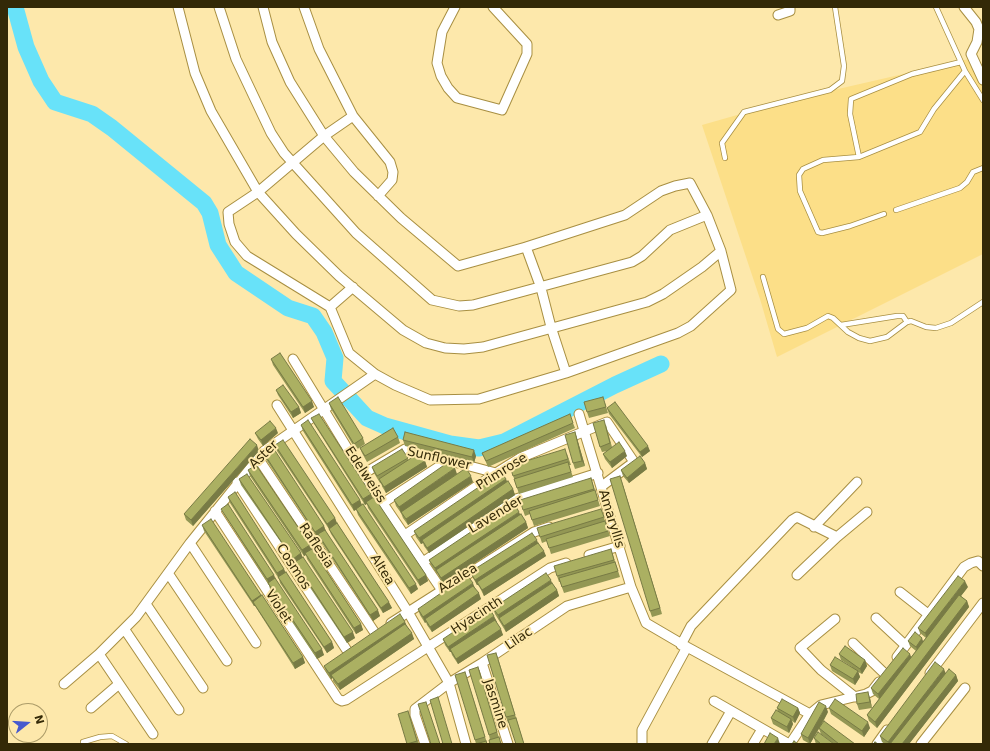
<!DOCTYPE html>
<style>
body{margin:0}
#map{position:relative;width:990px;height:751px;overflow:hidden;background:#fde8ab;font-family:"DejaVu Sans",sans-serif}
canvas{display:block}
.frame{position:absolute;inset:0;border:8px solid #332907;pointer-events:none}
.north{position:absolute;left:8px;top:703px;width:40px;height:40px;box-sizing:border-box;background:#fde8ab;border:1px solid #ac9c69;border-radius:50%;rotate:73deg;font-size:11px;font-weight:700;line-height:16px;text-align:center;color:#332907}
.north::after{content:'';display:block;margin:auto;width:14px;height:18px;background:#475ace;clip-path:polygon(50% 0,100% 100%,50% 72%,0 100%)}
</style>
<div id="map">
<canvas width="990" height="751"></canvas>
<div class="frame"></div>
<div class="north">N</div>
</div>
<script>
const ctx = document.querySelector('canvas').getContext('2d');
ctx.lineJoin = 'round';
function fill(path, color) {
  ctx.fillStyle = color;
  ctx.fill(path, 'evenodd');
}
function shape(rows) {
  const path = new Path2D();
  for (const r of rows) {
    path.moveTo(r[0], r[1]);
    for (let i = 2; i < r.length; i += 2) path.lineTo(r[i], r[i + 1]);
  }
  return path;
}
function strokePath(path, color, width, dash) {
  ctx.strokeStyle = color;
  ctx.lineWidth = width;
  ctx.lineCap = dash ? 'butt' : 'round';
  ctx.setLineDash(dash || []);
  ctx.stroke(path);
}
function drawText(font, color, halo, rows, align = 'center') {
  ctx.font = font + ' "DejaVu Sans",sans-serif';
  ctx.lineWidth = 4;
  ctx.setLineDash([]);
  ctx.textBaseline = 'middle';
  ctx.strokeStyle = halo;
  ctx.fillStyle = color;
  for (const [text, x, y, turn = 0] of rows) {
    ctx.save();
    ctx.translate(x, y);
    ctx.rotate((+turn || 0) * Math.PI / 180);
    ctx.textAlign = isNaN(turn) ? turn : align;
    if (halo) ctx.strokeText(text, 0, 0);
    ctx.fillText(text, 0, 0);
    ctx.restore();
  }
}
fill(shape([
 [969,59,983,84,983,254,777,357,760,299,702,125,790,100]
]), '#fcdf88');
strokePath(shape([
 [15,7,26,47,41,81,55,102,92,114,112,128,204,203,210,213,218,245,236,273,288,308,313,316,324,332,335,358,333,381,367,418,385,426,450,444,479,448,504,442,615,385,661,364]
]), '#68e2f9', 17);
const service = shape([
 [936,7,965,71,983,100],
 [859,157,850,114,851,99,912,74,961,62],
 [725,158,722,143,744,112,830,90,842,81,844,66,835,7],
 [896,210,960,188,967,182,973,172,983,168],
 [884,214,850,226,822,233,818,232,800,191,799,175,803,169,823,160,859,157,920,132,934,109,965,71],
 [763,277,778,329,784,334,807,328,828,316,833,318,848,332,859,338,870,341,887,337,907,322,911,321,926,327,936,328,951,323,983,302],
 [841,325,897,316,903,316,907,322],
 [83,742,100,737,112,736,126,744]
]);
const minor = shape([
 [178,7,195,73,211,111,258,192,296,234,339,276,403,330,426,343,445,348,464,349,483,347,647,302,663,294,702,267,721,251],
 [219,7,236,59,271,133,284,153,356,233,432,300,459,306,473,305,632,262,642,256,670,230,707,215],
 [263,7,272,42,290,82,324,136,354,172,401,218,458,266,526,247,625,215,661,191,675,186,690,183,707,215,721,251,731,290,691,326,678,333,566,373,479,399,430,400,395,385,375,374,349,353,330,307,247,256,235,242,229,224,228,212,258,192,324,136,353,116],
 [304,7,319,49,353,116,390,162,393,172,392,180,378,196],
 [455,7,442,32,437,63,441,76,448,88,457,98,502,110,527,54,527,44,493,7],
 [964,7,976,22,979,29,977,42,971,54,983,80],
 [778,15,790,11,790,7],
 [526,247,541,288,551,327,566,373],
 [330,307,353,287],
 [293,359,363,474,441,589],
 [277,405,408,612,449,683,466,744],
 [579,414,631,587,646,623,687,647,810,714],
 [258,458,375,633],
 [363,474,405,449,496,473],
 [237,482,348,652],
 [383,503,449,460],
 [215,511,338,699,342,701,346,700,550,568,566,563],
 [814,527,857,482],
 [405,535,496,473,520,458,607,422,634,462,602,486],
 [190,543,256,643],
 [589,555,620,546],
 [423,562,516,499,598,473],
 [168,573,227,661],
 [797,575,837,537],
 [900,592,928,614],
 [146,604,203,688],
 [876,618,905,645],
 [835,619,800,648,821,670,855,697],
 [391,623,534,532,549,527],
 [125,630,179,710],
 [853,643,885,674],
 [681,645,691,626,792,520,797,517,837,537,867,512],
 [897,657,964,567,971,563,978,561,983,566],
 [482,663,508,744],
 [930,673,983,603],
 [64,684,99,654],
 [714,701,789,744],
 [91,708,119,684],
 [153,734,99,654,136,617,190,543,264,451,375,374],
 [425,744,415,715,415,709,449,683,482,663,567,606,631,587],
 [642,744,642,730,687,647],
 [712,744,731,711],
 [753,744,762,729],
 [790,744,810,714,821,705,866,694,872,691,879,682],
 [877,744,887,730],
 [921,744,965,688]
]);
strokePath(service, '#a88f42', 6);
strokePath(minor, '#a88f42', 11);
strokePath(service, '#fff', 4.5);
strokePath(minor, '#fff', 9);
fill(shape([
 [271,359,314,407,305,413,273,365],
 [276,390,299,407,301,413,293,418,278,395],
 [329,403,363,438,365,444,356,450,331,409],
 [605,403,608,413,589,418,587,412],
 [607,408,650,451,642,457,609,414],
 [311,418,372,499,426,575,428,581,420,586,368,508,367,504,365,505,314,424],
 [573,423,575,428,488,467,482,453],
 [301,425,360,500,362,505,418,589,411,594,358,515,356,509,354,511,303,431],
 [606,425,612,447,627,456,612,468,605,459,603,454,607,451,602,452,600,447],
 [575,432,585,466,575,469,573,463],
 [255,433,278,433,263,446,258,439],
 [398,437,400,443,367,462,362,453,360,448],
 [403,440,476,456,474,463,405,446],
 [275,445,335,518,337,523,392,608,383,613,331,534,329,529,277,451],
 [259,451,193,526,186,520,184,514],
 [263,452,324,526,326,532,380,616,373,621,320,540,319,537,318,538,265,458],
 [567,454,571,465,569,465,573,477,519,494,510,466],
 [408,458,408,460,425,461,427,467,386,493,374,473,372,467],
 [645,463,647,469,629,483,623,476,621,470],
 [248,470,310,545,312,549,361,624,363,630,356,634,307,559,306,555,304,556,250,476],
 [457,474,473,482,408,525,403,518,401,513,396,506,394,500],
 [591,478,600,506,534,526,530,514,525,516,523,510],
 [239,479,301,553,302,557,355,638,347,643,297,568,296,564,241,485],
 [506,479,507,482,513,489,515,495,429,553,424,546,423,543,421,544,416,537,414,531],
 [622,482,662,614,652,617,650,611],
 [228,497,284,569,285,572,332,642,334,648,327,653,280,583,279,579,230,503],
 [221,509,274,575,275,578,324,655,317,659,270,589,269,585,224,514],
 [601,509,610,536,551,554,547,541,542,543,540,537],
 [520,514,526,522,528,528,443,584,437,573,437,574,431,565,429,560],
 [202,525,261,595,303,657,305,663,295,669,255,606,254,606,204,531],
 [538,543,546,556,484,596,480,588,478,585,477,585,473,578,470,572],
 [611,549,620,577,564,593,560,582,559,582,557,576],
 [552,583,557,590,559,596,506,632,495,614,493,608],
 [474,586,481,599,432,632,427,625,426,622,425,623,420,615,418,609],
 [968,587,961,596,967,601,969,607,877,728,869,721,867,715,879,699,873,694,871,688,911,657,916,651,910,646,908,641,923,641,926,638,920,633,918,628],
 [405,622,407,626,414,639,340,690,333,681,333,678,331,679,326,672,324,666],
 [496,622,503,635,458,664,452,655,451,652,450,652,445,645,443,639],
 [496,653,498,658,524,744,509,723,508,723,506,717],
 [839,654,865,660,867,666,862,674,858,672,860,677,855,685,832,671,830,665,852,667,841,660],
 [478,667,480,673,499,738,490,740,489,735],
 [945,674,956,675,958,681,909,744,885,744,882,742,880,736],
 [467,678,487,743,476,744,475,740],
 [870,698,872,708,859,710,857,704],
 [777,708,798,708,800,713,795,723,792,721,793,724,789,733,773,724,771,718,778,712],
 [829,708,870,728,864,737,831,714],
 [408,711,419,744,407,744],
 [828,712,821,726,855,744,834,744,821,734,819,729,810,744,803,740,801,734],
 [814,738,834,744,816,744]
]), '#939754');
fill(shape([
 [312,401,314,407,305,413,303,407],
 [299,407,301,413,293,418,291,412],
 [276,428,278,433,263,446,261,440],
 [575,432,577,438,585,466,582,461],
 [257,445,259,451,193,526,191,520],
 [648,446,650,451,642,457,640,452],
 [474,450,476,456,474,463,472,457],
 [625,451,627,456,612,468,610,462],
 [425,461,427,467,386,493,384,487],
 [645,463,647,469,629,483,627,478],
 [455,468,457,474,401,513,399,507],
 [471,476,473,482,408,525,406,519],
 [620,476,622,482,662,614,660,608],
 [506,479,508,485,422,540,423,543,421,544,419,538],
 [513,489,515,495,429,553,427,548],
 [371,494,373,500,365,505,363,499],
 [360,500,362,506,354,511,352,505],
 [519,512,522,518,436,570,437,574,435,568],
 [335,518,337,524,329,529,327,524],
 [526,522,528,528,443,584,441,578],
 [324,526,326,532,318,534,319,537,318,538,315,532],
 [537,540,539,546,477,582,478,585,477,585,475,580],
 [310,545,312,551,305,553,306,555,304,556,302,550],
 [544,551,546,556,484,596,482,590],
 [301,553,303,559,295,562,295,564,293,559],
 [284,569,286,574,278,577,279,579,277,573],
 [274,575,276,581,268,583,269,585,267,579],
 [426,575,428,581,420,586,418,580],
 [551,580,553,586,499,618,498,615],
 [965,581,968,587,927,639,925,633],
 [473,583,475,589,425,619,426,622,425,623,423,617],
 [416,584,418,589,411,594,409,588],
 [557,590,559,596,506,632,504,626],
 [479,593,481,599,432,632,430,627],
 [261,595,263,600,253,602,255,606,254,606,252,601],
 [967,601,969,607,877,728,875,722],
 [389,602,392,608,383,613,381,608],
 [378,610,380,616,373,621,370,615],
 [494,616,497,622,452,652,450,649,451,652,450,652,448,647],
 [405,622,407,628,331,675,333,678,331,679,329,673],
 [361,624,363,630,356,634,354,628],
 [501,629,503,635,458,664,456,659],
 [353,632,355,638,347,643,344,637],
 [412,633,414,639,340,690,338,684],
 [922,638,924,644,918,652,916,647],
 [332,642,334,648,327,653,324,647],
 [322,649,324,655,317,659,315,653],
 [910,654,912,659,880,700,878,694],
 [303,657,305,663,295,669,293,663],
 [865,660,867,666,862,674,860,669],
 [944,669,946,674,893,744,889,744,888,742],
 [858,671,860,677,855,685,853,679],
 [956,675,958,681,909,744,902,744],
 [868,692,870,698,872,708,870,702],
 [826,706,828,712,810,744,808,738],
 [798,708,800,713,795,723,793,717],
 [791,719,793,724,789,733,787,727],
 [868,722,870,728,864,737,862,731],
 [778,738,780,744,774,744]
]), '#787b45');
const building = shape([
 [280,353,312,401,303,407,271,359,280,353],
 [283,385,299,407,291,412,276,390,283,385],
 [338,397,363,438,354,444,329,403,338,397],
 [603,397,606,407,587,412,584,402,603,397],
 [615,402,648,446,640,452,607,408,615,402],
 [319,414,371,494,363,499,311,418,319,414],
 [570,414,573,423,486,461,482,453,570,414],
 [308,420,360,500,352,505,301,425,308,420],
 [604,420,610,443,600,447,593,423,604,420],
 [270,421,276,428,261,440,255,433,270,421],
 [393,428,398,437,365,456,360,448,393,428],
 [405,432,474,450,472,457,403,440,405,432],
 [575,432,582,461,573,463,565,435,575,432],
 [250,439,257,445,191,520,184,514,250,439],
 [283,440,335,518,327,524,275,445,283,440],
 [619,442,625,451,610,462,603,454,619,442],
 [272,446,324,526,315,532,263,452,272,446],
 [402,449,408,458,377,476,372,467,402,449],
 [565,449,568,459,513,476,510,466,565,449],
 [419,453,425,461,384,487,379,479,419,453],
 [640,456,645,463,627,478,621,470,640,456],
 [450,461,455,468,399,507,394,500,450,461],
 [568,462,571,472,517,488,514,479,568,462],
 [256,465,310,545,302,550,248,470,256,465],
 [466,468,471,476,406,519,401,512,466,468],
 [501,472,506,479,419,538,414,531,501,472],
 [247,474,301,553,293,559,239,479,247,474],
 [620,476,660,608,650,611,610,479,620,476],
 [591,478,594,489,523,510,520,500,591,478],
 [508,481,513,489,427,548,422,540,508,481],
 [595,490,598,500,532,520,529,511,595,490],
 [235,492,284,569,277,573,228,497,235,492],
 [374,497,426,575,418,580,366,502,374,497],
 [514,503,519,512,435,568,429,560,514,503],
 [228,504,274,575,267,579,221,509,228,504],
 [363,504,416,584,409,588,356,509,363,504],
 [601,509,604,517,540,537,537,528,601,509],
 [521,514,526,522,441,578,436,570,521,514],
 [211,519,261,595,252,601,202,525,211,519],
 [605,521,608,531,549,548,546,539,605,521],
 [337,523,389,602,381,608,329,529,337,523],
 [325,530,378,610,370,615,318,534,325,530],
 [532,533,537,540,475,580,470,572,532,533],
 [538,543,544,551,482,590,477,582,538,543],
 [312,549,361,624,354,628,305,553,312,549],
 [611,549,614,560,557,576,554,566,611,549],
 [303,557,353,632,344,637,295,562,303,557],
 [615,562,618,571,562,587,559,578,615,562],
 [286,572,332,642,324,647,278,577,286,572],
 [546,573,551,580,498,615,493,608,546,573],
 [467,575,473,583,423,617,418,609,467,575],
 [958,576,965,581,925,633,918,628,958,576],
 [275,578,322,649,315,653,268,583,275,578],
 [552,583,557,590,504,626,499,618,552,583],
 [473,586,479,593,430,627,425,619,473,586],
 [262,595,303,657,293,663,253,602,262,595],
 [959,595,967,601,875,722,867,715,959,595],
 [489,608,494,616,448,647,443,639,489,608],
 [400,614,405,622,329,673,324,666,400,614],
 [495,620,501,629,456,659,450,649,495,620],
 [405,624,412,633,338,684,331,675,405,624],
 [915,632,922,638,916,647,908,641,915,632],
 [845,646,865,660,860,669,839,654,845,646],
 [903,648,910,654,878,694,871,688,903,648],
 [496,653,515,715,506,717,487,655,496,653],
 [835,657,858,671,853,679,830,665,835,657],
 [935,662,944,669,888,742,880,736,935,662],
 [478,667,497,732,489,735,469,670,478,667],
 [949,669,956,675,902,744,890,744,949,669],
 [465,672,485,737,475,740,455,675,465,672],
 [868,692,870,702,857,704,856,694,868,692],
 [438,697,452,744,443,744,430,700,438,697],
 [782,699,798,708,793,717,777,708,782,699],
 [835,699,868,722,862,731,829,708,835,699],
 [426,702,440,744,431,744,418,704,426,702],
 [819,702,826,706,808,738,801,734,819,702],
 [776,710,791,719,787,727,771,718,776,710],
 [408,711,417,741,407,744,398,714,408,711],
 [516,718,524,744,516,744,508,720,516,718],
 [824,721,855,744,839,744,819,728,824,721],
 [818,732,834,744,821,744,814,738,818,732],
 [770,733,778,738,774,744,764,744,770,733],
 [499,737,501,744,490,744,489,740,499,737],
 [486,741,487,744,476,744,486,741],
 [794,741,798,744,792,744,794,741],
 [875,742,878,744,873,744,875,742]
]);
fill(building, '#abb062');
strokePath(building, '#787b45', 1);
drawText('13px', '#332907', '#fde8ab', [
 ["Aster",264,455,-44],
 ["Sunflower",439,459,13],
 ["Primrose",502,472,-32],
 ["Edelweiss",365,475,57],
 ["Lavender",496,515,-31],
 ["Amaryllis",611,519,73],
 ["Raflesia",316,546,56],
 ["Cosmos",293,567,57],
 ["Altea",382,570,58],
 ["Azalea",458,579,-32],
 ["Violet",278,607,57],
 ["Hyacinth",477,616,-33],
 ["Lilac",519,639,-34],
 ["Jasmine",495,704,72]
]);
</script>
